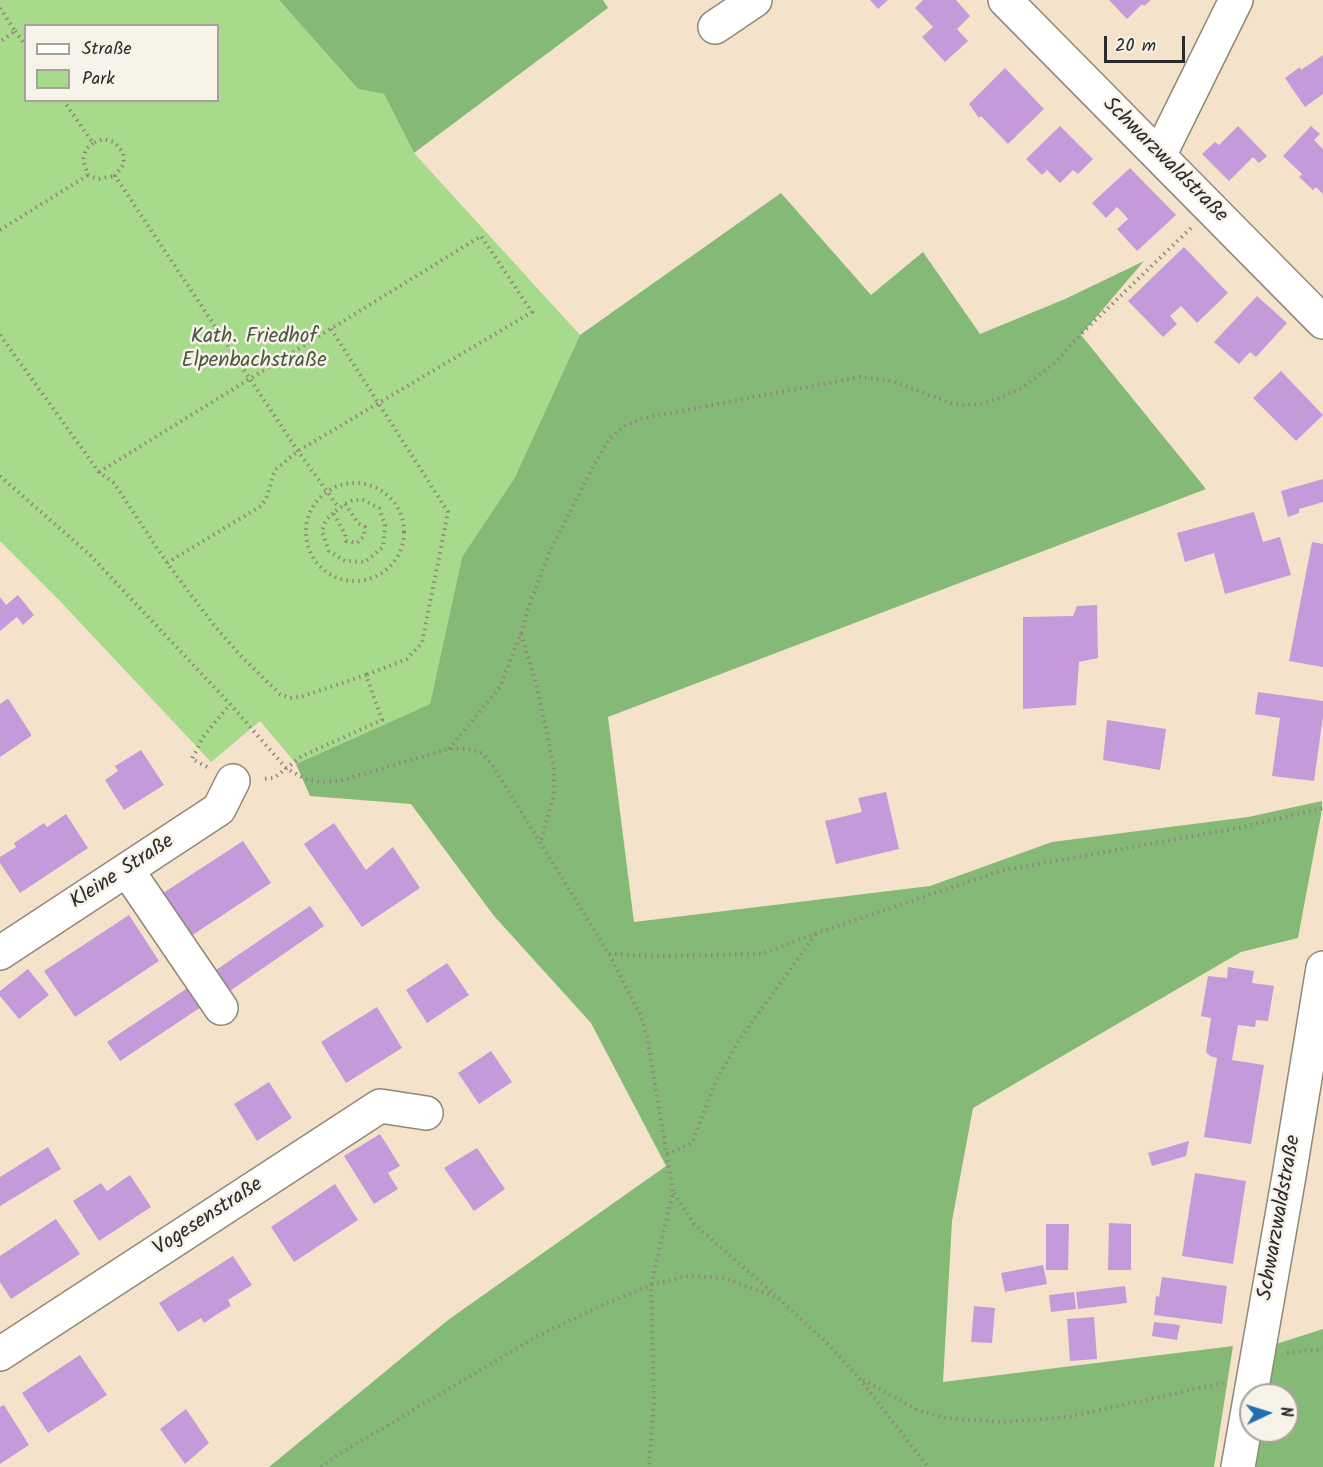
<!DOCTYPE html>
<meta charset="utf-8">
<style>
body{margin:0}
#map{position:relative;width:1323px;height:1467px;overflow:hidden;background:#f4e3ca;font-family:Kalam,sans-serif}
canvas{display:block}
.legend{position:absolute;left:24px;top:24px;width:195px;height:78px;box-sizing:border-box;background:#f7f3e8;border:2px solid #a5a39c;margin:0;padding:8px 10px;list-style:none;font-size:18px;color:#2b2b2b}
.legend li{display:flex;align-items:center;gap:12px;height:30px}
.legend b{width:30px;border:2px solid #a5a39c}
.north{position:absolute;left:1239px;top:1383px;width:60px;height:60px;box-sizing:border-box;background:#f7f3e8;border:2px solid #a5a39c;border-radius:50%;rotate:86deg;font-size:16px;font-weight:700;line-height:24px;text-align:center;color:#2b2b2b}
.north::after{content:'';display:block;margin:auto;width:21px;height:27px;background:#1f6fb2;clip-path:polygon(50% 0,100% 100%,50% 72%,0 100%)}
.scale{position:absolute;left:1104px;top:36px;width:81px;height:27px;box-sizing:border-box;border:3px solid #2b2b2b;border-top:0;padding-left:8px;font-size:18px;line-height:21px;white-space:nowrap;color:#2b2b2b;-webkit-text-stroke:4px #f7f3e8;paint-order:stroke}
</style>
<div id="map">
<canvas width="1323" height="1467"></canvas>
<ul class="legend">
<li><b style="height:8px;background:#fff"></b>Straße</li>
<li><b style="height:16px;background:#a7da8a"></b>Park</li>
</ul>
<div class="north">N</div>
<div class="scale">20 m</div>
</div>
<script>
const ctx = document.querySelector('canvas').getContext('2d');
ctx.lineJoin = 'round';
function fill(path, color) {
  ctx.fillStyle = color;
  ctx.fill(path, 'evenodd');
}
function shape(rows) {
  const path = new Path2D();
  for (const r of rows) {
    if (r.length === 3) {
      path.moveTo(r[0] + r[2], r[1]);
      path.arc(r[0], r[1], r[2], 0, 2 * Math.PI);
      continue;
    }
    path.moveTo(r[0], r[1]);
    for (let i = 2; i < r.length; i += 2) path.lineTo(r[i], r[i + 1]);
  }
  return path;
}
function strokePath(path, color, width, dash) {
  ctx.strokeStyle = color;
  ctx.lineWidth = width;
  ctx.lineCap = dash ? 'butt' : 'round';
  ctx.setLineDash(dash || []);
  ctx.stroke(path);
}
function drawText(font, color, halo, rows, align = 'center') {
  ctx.font = font + ' Kalam,sans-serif';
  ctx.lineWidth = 5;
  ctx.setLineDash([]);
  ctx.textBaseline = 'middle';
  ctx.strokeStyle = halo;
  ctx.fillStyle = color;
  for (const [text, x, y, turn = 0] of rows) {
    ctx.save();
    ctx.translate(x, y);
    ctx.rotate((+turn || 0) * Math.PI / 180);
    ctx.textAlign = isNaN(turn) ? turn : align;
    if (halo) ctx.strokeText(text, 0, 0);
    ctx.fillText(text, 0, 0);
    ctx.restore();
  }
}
fill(shape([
 [0,0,279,0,358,89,384,94,414,153,580,335,514,479,462,557,430,704,296,764,260,721,211,762,59,600,0,541],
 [26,26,218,26,218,100,26,100]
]), '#a7da8a');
fill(shape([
 [279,0,603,0,608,8,414,153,384,94,358,89],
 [781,193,871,295,923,252,980,334,1065,299,1144,261,1081,335,1206,489,608,717,634,922,930,886,1052,842,1248,817,1322,801,1321,815,1298,938,1241,952,973,1108,952,1221,943,1382,1233,1346,1214,1467,269,1467,448,1320,666,1166,591,1023,494,916,411,804,310,796,296,764,430,704,462,557,514,479,580,335],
 [1323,1329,1323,1467,1255,1467,1261,1431,1287,1431,1287,1395,1267,1395,1276,1344]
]), '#85ba76');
fill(shape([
 [870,0,888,0,878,9],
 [923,0,956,0,970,16,957,29,968,41,945,62,922,37,933,27,915,8],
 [1109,0,1151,0,1144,6,1142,4,1127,19],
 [1323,55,1323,94,1305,107,1285,78,1300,67,1301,70],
 [1005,68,1044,109,1008,144,981,116,979,118,969,104],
 [1060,126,1093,159,1078,174,1073,170,1060,183,1047,170,1042,175,1026,159],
 [1238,126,1267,156,1259,163,1253,157,1229,181,1202,154,1215,142,1219,145],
 [1311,126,1320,134,1314,140,1323,149,1323,194,1316,187,1313,190,1299,177,1302,174,1283,156],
 [1130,168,1176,215,1137,251,1117,229,1128,219,1123,213,1117,207,1106,218,1092,203],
 [1184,247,1228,293,1197,323,1181,306,1170,316,1177,324,1163,337,1128,301],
 [1257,296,1287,323,1256,357,1250,352,1239,364,1214,342],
 [1281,371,1323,415,1296,441,1253,398],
 [1323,479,1323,502,1299,509,1299,513,1288,517,1281,491],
 [1254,512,1263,542,1280,537,1291,575,1225,594,1214,553,1185,562,1177,533],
 [1312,542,1323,544,1323,667,1289,661],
 [18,595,34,615,23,625,17,617,0,631,0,597,6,605],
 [1097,605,1098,658,1079,662,1076,705,1023,709,1023,617,1073,616,1077,606],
 [1258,692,1323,701,1323,716,1314,781,1272,776,1280,718,1255,714],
 [7,699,9,700,31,734,31,736,0,757,0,704],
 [1107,720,1166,729,1160,770,1103,760],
 [141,750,164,785,124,810,105,780,118,771,115,766],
 [886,792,899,849,836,864,825,821,862,812,858,798],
 [66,814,88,848,20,893,0,863,0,857,16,847,14,843,44,823,47,827],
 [334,823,366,870,393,847,420,888,362,927,304,844],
 [243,841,271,883,188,938,160,895],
 [310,906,324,926,227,993,213,972],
 [129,915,159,961,75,1017,44,971],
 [447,963,469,995,427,1023,406,990],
 [1228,967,1254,971,1252,983,1274,986,1268,1021,1256,1020,1255,1027,1238,1025,1232,1060,1264,1065,1251,1144,1204,1137,1217,1058,1210,1056,1206,1052,1211,1018,1201,1016,1208,976,1227,978],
 [28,969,49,995,19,1019,0,996,0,991],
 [195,983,207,1003,120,1061,107,1042],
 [377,1007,402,1048,346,1083,321,1042],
 [491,1051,512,1082,479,1104,458,1073],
 [269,1082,292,1118,257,1141,234,1104],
 [380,1134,400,1166,388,1173,398,1189,374,1204,344,1156],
 [1189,1141,1186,1156,1152,1166,1148,1153],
 [48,1147,61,1169,0,1206,0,1177],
 [477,1148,505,1189,474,1211,444,1168],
 [1195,1173,1246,1181,1233,1264,1182,1256],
 [130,1175,151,1207,99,1241,73,1201,101,1183,107,1191],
 [335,1184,358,1220,294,1262,271,1227],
 [56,1219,80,1254,11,1299,0,1282,0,1256],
 [1109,1223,1131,1224,1131,1270,1108,1270],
 [1046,1224,1069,1224,1068,1270,1046,1270],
 [233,1256,252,1285,228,1300,231,1306,219,1313,204,1323,201,1318,178,1332,159,1303],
 [1043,1265,1047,1284,1005,1292,1001,1273],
 [1162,1277,1227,1286,1222,1324,1154,1315,1156,1296,1159,1297],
 [1125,1286,1127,1303,1078,1309,1076,1292],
 [1074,1292,1076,1309,1051,1312,1049,1295],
 [974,1306,995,1308,992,1343,971,1342],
 [1094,1317,1097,1359,1070,1361,1067,1319],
 [1154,1322,1180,1325,1177,1340,1152,1336],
 [80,1355,107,1395,48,1433,22,1393],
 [4,1405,29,1445,0,1464,0,1407],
 [186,1409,209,1443,185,1464,160,1429]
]), '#c59adb');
const minor = shape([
 [1005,0,1323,322],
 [715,27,755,0],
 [1159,156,1236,0],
 [127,870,221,1008],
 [0,953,219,809,233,781],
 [0,1354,380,1106,426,1113],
 [1238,1467,1289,1176,1323,968]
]);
strokePath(minor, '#90877a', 36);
strokePath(shape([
 [0,8,15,31,0,42],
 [15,31,26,46],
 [63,100,93,143,103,139,114,142,123,152,124,164,115,176,298,451,339,508],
 [93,143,86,149,83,160,88,175,98,179,115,176],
 [0,230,88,175],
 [331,329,448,512,422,643,407,659,366,675],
 [0,335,99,472,114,483,167,563,213,624,241,656,280,694,290,698,300,697,366,675,382,720,302,756,274,778,262,779],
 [99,472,481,236,532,312,298,451,275,470,266,499,261,506,167,563],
 [0,476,89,554,230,704,286,768,305,779,321,782,340,781,448,749,467,749,482,753,491,763,609,954,640,1014,647,1036,673,1192,651,1285,654,1400,649,1467],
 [355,532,49],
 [345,504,358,523,365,527,364,536,357,543,346,541,345,534,333,513,345,504],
 [333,513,326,520,322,531,329,551,345,561,365,562,383,547,385,525,379,508,363,500,353,500,345,504],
 [521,634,536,683,554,768,554,795,540,844],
 [449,749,500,687,521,633,530,603,550,551,595,463,610,438,626,425,644,418,860,377,892,381,951,403,965,405,981,404,1002,397,1022,388,1055,363,1080,335,1191,228],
 [207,767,192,759,203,737,230,704],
 [609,954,655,956,762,954,817,933,1000,871,1238,828,1323,808],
 [667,1154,692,1143,716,1081,741,1037,816,934],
 [674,1193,694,1224,775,1295],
 [1287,1353,1323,1349],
 [863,1380,920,1411,946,1418,1003,1422,1068,1417,1223,1383],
 [321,1467,336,1456,536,1337,605,1304,651,1285,688,1276,724,1278,778,1298,827,1343,859,1378,928,1467]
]), '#90877a', 4, [1.5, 4.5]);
strokePath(minor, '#fff', 33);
drawText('21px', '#2b2b2b', '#f7f3e8', [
 ["Schwarzwaldstraße",1164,161,45],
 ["Kleine Straße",123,873,-33],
 ["Vogesenstraße",209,1218,-33],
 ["Schwarzwaldstraße",1281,1218,-80]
]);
drawText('21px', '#4a5743', '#f7f3e8', [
 ["Kath. Friedhof",254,338],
 ["Elpenbachstraße",254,362]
]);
</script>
